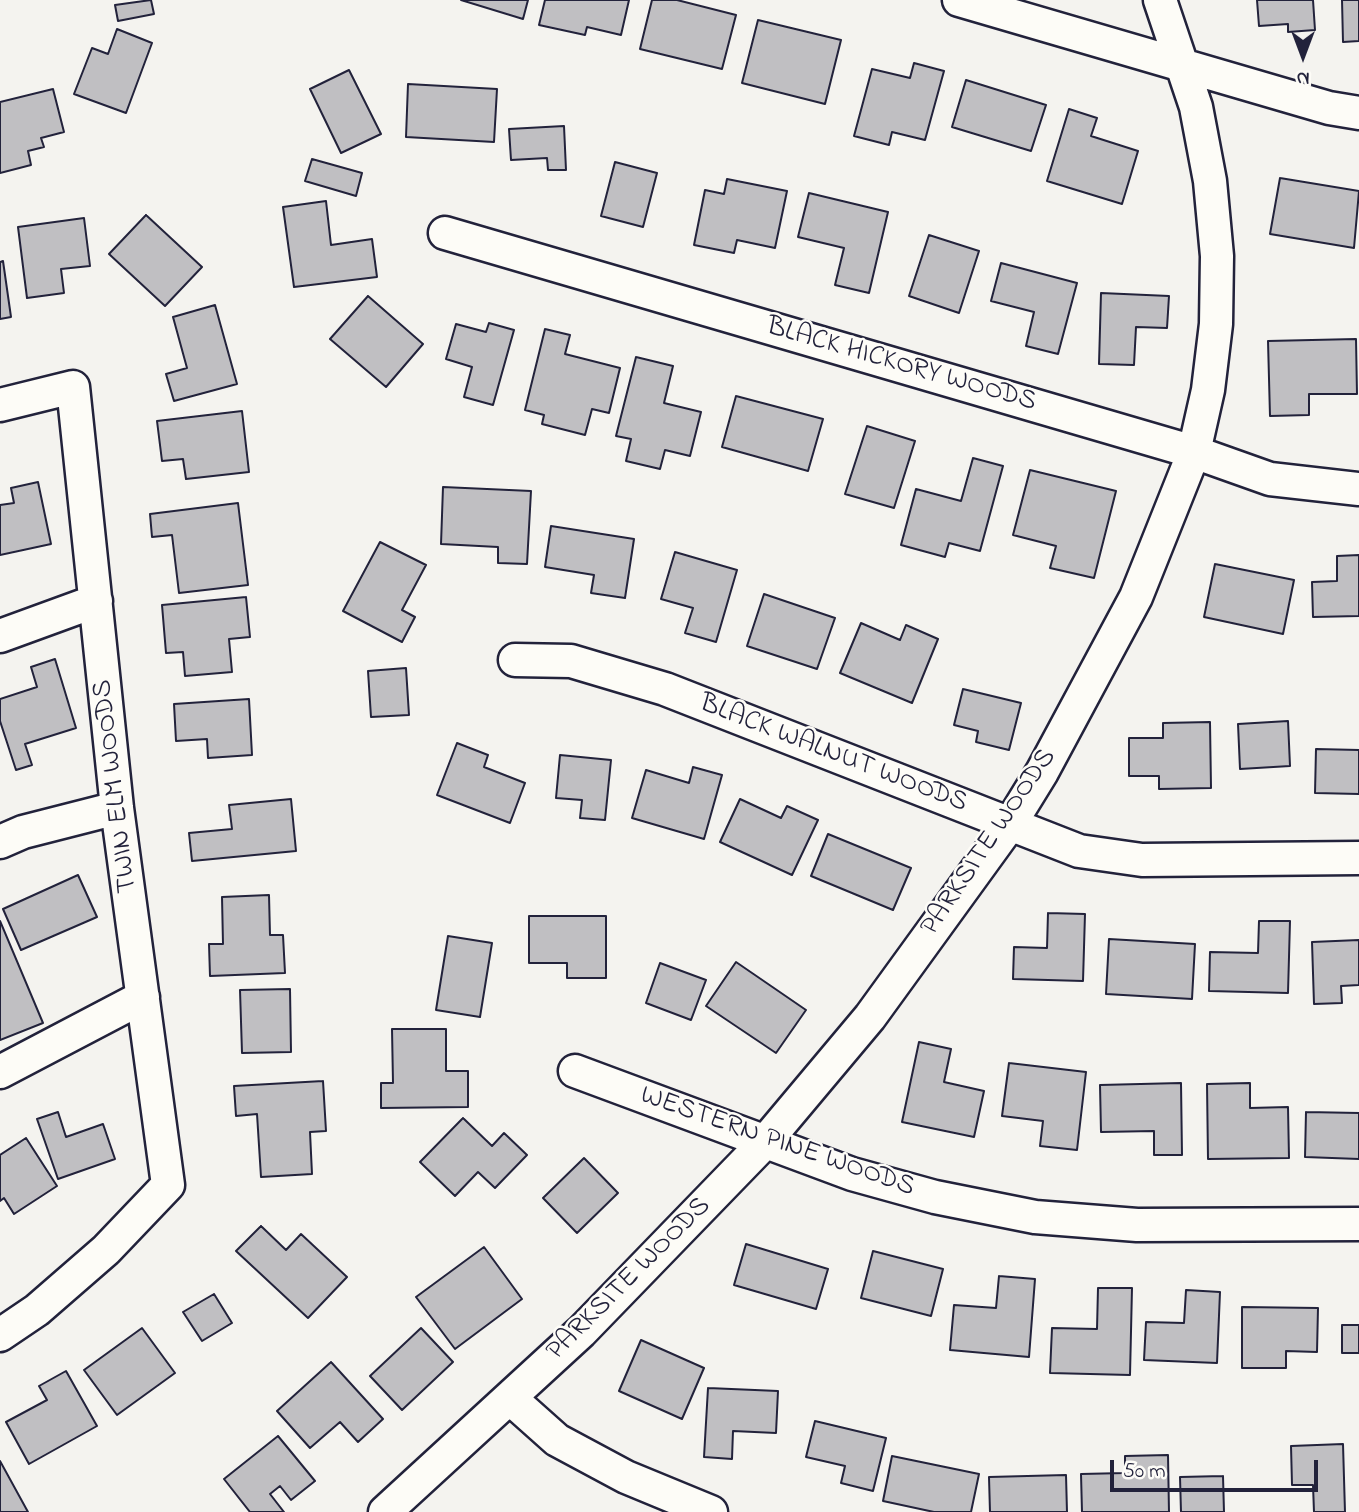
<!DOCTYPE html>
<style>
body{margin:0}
#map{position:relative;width:1359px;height:1512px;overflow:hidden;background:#f4f3ef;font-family:"Indie Flower",sans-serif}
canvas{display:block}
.north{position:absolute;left:1268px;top:21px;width:70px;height:70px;-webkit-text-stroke:5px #fdfcf7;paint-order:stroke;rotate:180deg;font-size:19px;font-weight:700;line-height:28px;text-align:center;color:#22223b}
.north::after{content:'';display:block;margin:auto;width:24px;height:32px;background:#22223b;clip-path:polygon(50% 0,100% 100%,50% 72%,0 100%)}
.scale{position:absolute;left:1110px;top:1460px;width:208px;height:32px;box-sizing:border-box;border:4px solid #22223b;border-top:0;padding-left:9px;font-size:21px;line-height:24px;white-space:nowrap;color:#22223b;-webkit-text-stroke:5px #fdfcf7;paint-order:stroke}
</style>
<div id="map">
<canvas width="1359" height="1512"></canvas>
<div class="north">N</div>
<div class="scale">50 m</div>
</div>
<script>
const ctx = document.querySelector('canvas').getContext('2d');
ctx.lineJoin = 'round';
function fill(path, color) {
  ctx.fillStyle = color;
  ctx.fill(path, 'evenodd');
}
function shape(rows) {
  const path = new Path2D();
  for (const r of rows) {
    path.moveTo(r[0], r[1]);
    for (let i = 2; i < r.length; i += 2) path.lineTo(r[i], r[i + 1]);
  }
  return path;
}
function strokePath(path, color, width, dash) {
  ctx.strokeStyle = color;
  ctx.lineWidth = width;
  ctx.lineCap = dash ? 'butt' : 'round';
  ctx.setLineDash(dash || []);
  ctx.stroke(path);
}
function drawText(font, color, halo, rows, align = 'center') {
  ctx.font = font + ' "Indie Flower",sans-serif';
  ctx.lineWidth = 5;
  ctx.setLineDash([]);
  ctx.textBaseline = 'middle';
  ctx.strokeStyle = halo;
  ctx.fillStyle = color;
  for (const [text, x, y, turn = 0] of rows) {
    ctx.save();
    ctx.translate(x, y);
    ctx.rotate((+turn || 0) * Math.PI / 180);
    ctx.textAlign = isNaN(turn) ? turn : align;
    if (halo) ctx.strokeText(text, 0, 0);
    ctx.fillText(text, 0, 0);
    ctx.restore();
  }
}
const building = shape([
 [151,0,154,14,118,21,115,5,151,0],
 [461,0,528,0,523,19,461,0],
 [545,0,629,0,621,35,587,27,585,35,539,25,545,0],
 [652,0,677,0,736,15,722,69,640,49,652,0],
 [1257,0,1313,0,1315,30,1288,32,1288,24,1259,26,1257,0],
 [1342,0,1359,0,1359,41,1343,42,1342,0],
 [758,20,841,40,825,104,742,83,758,20],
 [117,29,152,43,126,113,74,94,92,48,108,54,117,29],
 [914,63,944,71,925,140,892,132,889,145,854,136,872,69,910,78,914,63],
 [349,70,381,134,341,153,310,89,349,70],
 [966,80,1046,105,1031,151,952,127,966,80],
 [408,84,497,89,494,142,406,137,408,84],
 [53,89,64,132,41,138,44,147,28,151,31,165,0,173,0,102,53,89],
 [1069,109,1097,118,1091,136,1138,151,1122,204,1047,181,1069,109],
 [564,126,566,170,548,170,547,158,511,160,509,129,564,126],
 [312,159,362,173,356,196,305,181,312,159],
 [615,162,657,173,643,227,601,216,615,162],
 [1280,178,1359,191,1354,248,1270,234,1280,178],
 [727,179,787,191,775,248,737,240,734,253,694,245,705,190,724,194,727,179],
 [809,193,888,212,869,293,835,285,844,248,798,237,809,193],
 [326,201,331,245,372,239,377,277,294,287,283,207,326,201],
 [146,215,202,267,165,306,109,254,146,215],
 [84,218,90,266,61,269,64,293,27,298,18,227,84,218],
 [929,235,979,251,959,313,909,296,929,235],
 [3,261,11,317,0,319,0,262,3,261],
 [1001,263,1077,283,1058,354,1026,346,1034,312,991,301,1001,263],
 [1101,293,1169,296,1167,328,1136,327,1134,365,1099,364,1101,293],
 [368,296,423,344,386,387,330,339,368,296],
 [215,305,237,384,174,401,166,374,187,368,173,317,215,305],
 [489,323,514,330,493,405,464,397,472,367,446,359,456,324,486,332,489,323],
 [545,329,570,335,565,354,620,368,609,413,592,409,585,435,542,424,544,415,525,410,545,329],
 [1356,339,1357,394,1309,394,1309,415,1270,416,1268,341,1356,339],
 [636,357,673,366,664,403,701,412,690,456,665,450,660,469,626,461,631,439,616,436,636,357],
 [736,396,823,419,808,471,722,447,736,396],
 [242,411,249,472,186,479,183,459,162,461,157,421,242,411],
 [867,426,915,441,894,508,845,494,867,426],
 [973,458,1003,466,980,551,949,543,945,557,901,545,916,489,961,501,973,458],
 [1030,470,1116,491,1094,578,1050,568,1056,546,1013,535,1030,470],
 [38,482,51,544,0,555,0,505,14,503,11,488,38,482],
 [443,487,531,491,527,564,498,563,498,547,441,544,443,487],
 [238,503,248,585,179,593,172,535,152,537,150,514,238,503],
 [551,526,634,539,625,598,591,593,594,575,545,567,551,526],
 [380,542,426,565,402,610,415,617,402,642,343,611,380,542],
 [675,552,737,570,716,642,685,633,693,608,661,599,675,552],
 [1359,555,1359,616,1313,617,1312,582,1337,581,1337,556,1359,555],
 [1215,564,1294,580,1283,634,1204,617,1215,564],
 [764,594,835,618,817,669,747,646,764,594],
 [246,597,250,637,229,639,232,672,185,676,183,652,166,653,162,605,246,597],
 [861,623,900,640,906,625,938,639,912,703,840,673,861,623],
 [55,659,76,728,25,744,32,765,16,770,0,721,0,699,37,687,31,667,55,659],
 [406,668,409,715,371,717,368,671,406,668],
 [963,689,1021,703,1009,750,976,742,978,731,954,725,963,689],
 [249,699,252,755,208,758,207,739,176,741,174,704,249,699],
 [1288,721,1290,766,1240,769,1238,724,1288,721],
 [1210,722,1211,788,1159,789,1159,776,1129,776,1129,738,1163,738,1163,723,1210,722],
 [457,743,488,755,484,767,525,783,510,823,437,795,457,743],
 [1316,749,1359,750,1359,794,1315,793,1316,749],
 [560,755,611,760,605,820,580,818,582,800,556,798,560,755],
 [693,767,722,775,704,839,632,818,646,770,689,783,693,767],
 [291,799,296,851,192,861,189,833,232,829,229,805,291,799],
 [740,799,781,818,787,806,818,820,792,875,720,842,740,799],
 [828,834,911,868,893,910,811,876,828,834],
 [78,875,97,917,21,950,3,909,78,875],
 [269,895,270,935,283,935,285,973,210,976,209,944,223,944,222,897,269,895],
 [1048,913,1085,914,1083,981,1013,979,1014,947,1047,948,1048,913],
 [529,916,606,916,606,978,567,978,567,963,529,963,529,916],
 [0,921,43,1023,0,1040,0,921],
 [1259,921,1290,921,1288,993,1209,991,1210,952,1258,953,1259,921],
 [448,936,492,943,480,1017,436,1010,448,936],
 [1109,939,1195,944,1192,999,1106,994,1109,939],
 [1359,940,1359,985,1341,986,1342,1003,1314,1004,1312,942,1359,940],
 [736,962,806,1010,776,1053,706,1006,736,962],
 [660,963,706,980,691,1020,646,1003,660,963],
 [290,989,291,1052,242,1053,240,990,290,989],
 [392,1029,446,1029,446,1071,468,1071,468,1107,381,1108,381,1083,393,1083,392,1029],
 [919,1042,951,1049,944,1082,984,1091,974,1137,902,1122,919,1042],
 [1009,1063,1086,1072,1077,1150,1040,1146,1043,1121,1002,1116,1009,1063],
 [323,1081,326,1131,310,1132,312,1174,261,1177,257,1114,236,1116,234,1086,323,1081],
 [1181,1083,1182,1155,1154,1155,1154,1131,1101,1132,1100,1085,1181,1083],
 [1250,1083,1250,1108,1288,1107,1289,1158,1208,1159,1207,1084,1250,1083],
 [58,1112,66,1137,103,1124,115,1159,58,1179,37,1119,58,1112],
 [1306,1112,1359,1113,1359,1159,1305,1157,1306,1112],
 [463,1118,492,1146,504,1133,527,1155,495,1188,478,1172,455,1196,420,1162,463,1118],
 [26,1138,57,1186,14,1214,4,1198,0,1201,0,1155,26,1138],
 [584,1158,618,1193,577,1233,543,1198,584,1158],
 [261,1226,286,1250,301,1234,347,1277,308,1318,236,1251,261,1226],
 [746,1244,828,1269,816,1309,734,1285,746,1244],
 [484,1247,522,1299,455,1349,416,1297,484,1247],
 [873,1251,943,1269,931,1316,861,1298,873,1251],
 [999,1276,1035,1279,1029,1357,950,1350,954,1305,996,1308,999,1276],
 [1098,1288,1132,1288,1130,1375,1050,1373,1052,1328,1097,1329,1098,1288],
 [1186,1290,1220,1292,1217,1363,1144,1360,1146,1322,1184,1323,1186,1290],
 [214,1294,232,1323,202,1341,183,1312,214,1294],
 [1242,1307,1318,1308,1317,1352,1286,1351,1286,1368,1242,1368,1242,1307],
 [1342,1325,1359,1325,1359,1353,1342,1353,1342,1325],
 [142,1328,175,1373,117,1415,84,1370,142,1328],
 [421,1328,453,1362,402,1410,370,1376,421,1328],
 [641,1340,704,1368,682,1419,619,1391,641,1340],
 [331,1362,383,1419,358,1442,340,1422,310,1448,277,1411,331,1362],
 [66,1371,97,1426,29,1464,6,1422,47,1400,39,1386,66,1371],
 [708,1388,778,1391,776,1433,733,1431,732,1459,704,1457,708,1388],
 [815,1421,886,1438,873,1491,841,1483,845,1466,806,1457,815,1421],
 [278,1436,315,1481,291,1500,280,1486,270,1494,284,1512,250,1512,224,1479,278,1436],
 [1343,1444,1345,1512,1314,1512,1313,1485,1292,1485,1291,1446,1343,1444],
 [1168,1455,1169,1512,1082,1512,1081,1474,1125,1473,1125,1456,1168,1455],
 [892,1456,979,1474,971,1512,934,1512,883,1501,892,1456],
 [0,1461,28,1512,0,1512,0,1461],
 [1066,1475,1067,1512,990,1512,989,1477,1066,1475],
 [1223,1476,1224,1512,1181,1512,1180,1477,1223,1476]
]);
fill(building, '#c0bfc2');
strokePath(building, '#22223b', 2);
const minor = shape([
 [959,0,1329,108,1359,113],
 [445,233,1194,452,1270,479,1359,489],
 [0,405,73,387,117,808,168,1185,106,1250,37,1310,0,1335],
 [0,636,96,601],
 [515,660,571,661,665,689,1079,851,1142,860,1359,858],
 [0,842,23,832,117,808],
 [575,1071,852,1174,935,1197,1035,1217,1137,1225,1359,1224],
 [0,1072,143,997],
 [511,1399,557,1440,626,1477,711,1512],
 [385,1512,581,1332,766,1141,870,1017,1010,824,1042,772,1136,597,1194,452,1208,390,1216,324,1217,256,1210,181,1196,107,1160,0]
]);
strokePath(minor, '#22223b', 37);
strokePath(minor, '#fdfcf7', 32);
drawText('28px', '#22223b', '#fdfcf7', [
 ["BLACK HICKORY WOODS",901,366,16],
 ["BLACK WALNUT WOODS",833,755,21],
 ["TWIN ELM WOODS",117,786,-97],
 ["PARKSITE WOODS",990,843,-56],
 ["WESTERN PINE WOODS",777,1143,19],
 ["PARKSITE WOODS",630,1280,-45]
]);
</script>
